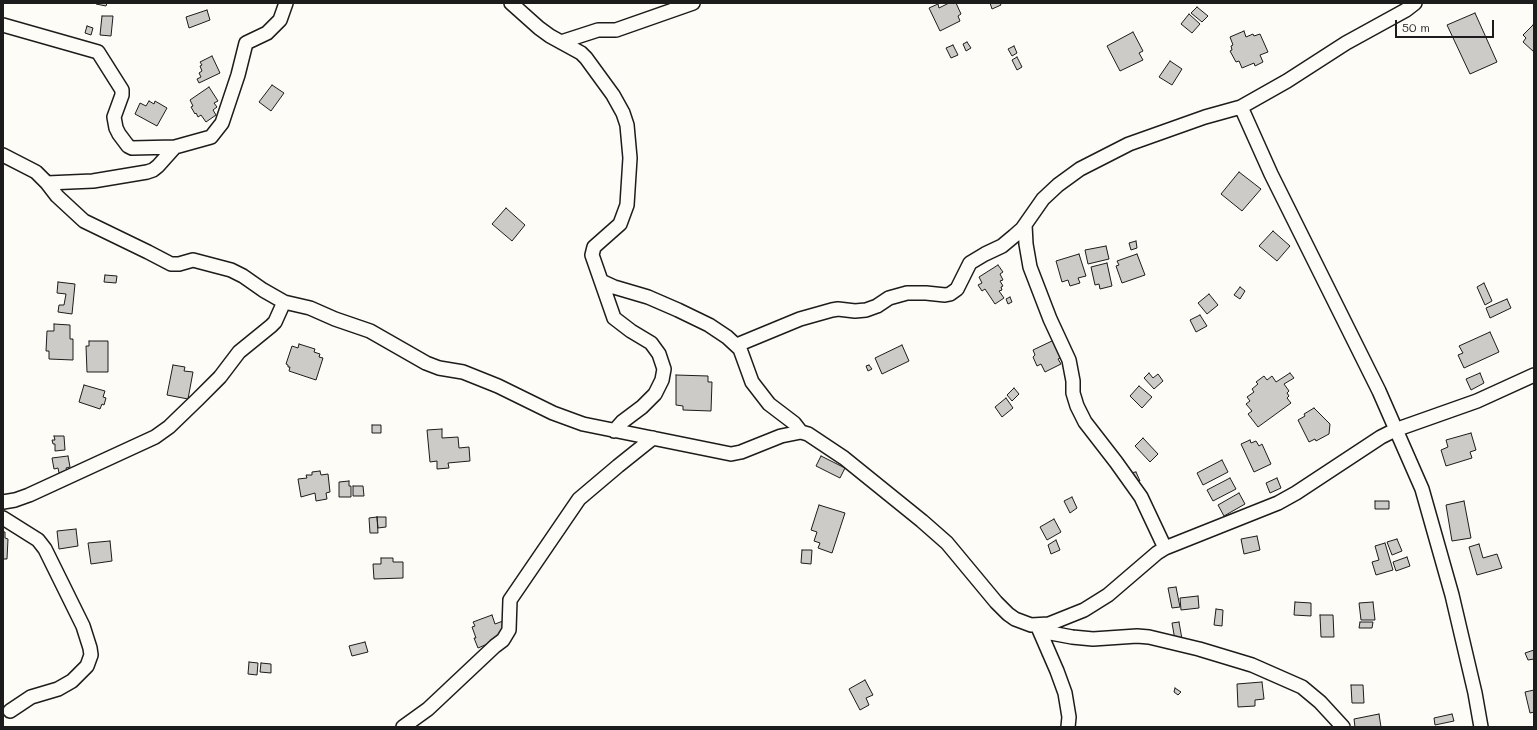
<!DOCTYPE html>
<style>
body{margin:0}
#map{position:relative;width:1537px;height:730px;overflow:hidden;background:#fdfcf7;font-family:Mali,sans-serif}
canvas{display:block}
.frame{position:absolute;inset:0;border:4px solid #1c1c1c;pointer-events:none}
.scale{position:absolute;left:1395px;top:20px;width:99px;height:18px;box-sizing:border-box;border:2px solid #1c1c1c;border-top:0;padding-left:5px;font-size:12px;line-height:14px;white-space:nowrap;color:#1c1c1c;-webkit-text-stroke:3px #fdfcf7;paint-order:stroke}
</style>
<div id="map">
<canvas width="1537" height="730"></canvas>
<div class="frame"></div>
<div class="scale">50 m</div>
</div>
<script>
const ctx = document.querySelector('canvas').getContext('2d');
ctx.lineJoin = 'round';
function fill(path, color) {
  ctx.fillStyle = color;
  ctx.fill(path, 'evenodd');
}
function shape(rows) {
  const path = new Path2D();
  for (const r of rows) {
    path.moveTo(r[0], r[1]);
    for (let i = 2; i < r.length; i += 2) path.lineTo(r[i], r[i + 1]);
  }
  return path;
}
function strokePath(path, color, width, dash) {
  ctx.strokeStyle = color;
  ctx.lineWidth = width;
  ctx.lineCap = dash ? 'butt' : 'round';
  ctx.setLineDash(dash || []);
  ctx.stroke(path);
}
const building = shape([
 [96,3,107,3,106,6,96,4,96,3],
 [949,3,956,3,961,14,958,16,960,21,940,31,929,8,938,4,939,8,949,3],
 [990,3,1000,3,1001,5,992,9,990,3],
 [1197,7,1208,16,1202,22,1191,13,1197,7],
 [207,10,210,20,189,28,186,17,207,10],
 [1475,13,1497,62,1470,74,1447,25,1475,13],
 [1189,14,1200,24,1192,33,1181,24,1189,14],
 [102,16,113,16,111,36,100,35,102,16],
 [1533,25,1534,26,1534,52,1523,42,1526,38,1523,35,1533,25],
 [87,26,93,28,91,35,85,33,87,26],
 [1244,31,1246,37,1253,34,1254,36,1260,34,1268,52,1260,55,1263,62,1255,66,1254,63,1242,68,1239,61,1236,62,1230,51,1232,50,1231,46,1233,45,1230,37,1244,31],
 [1133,32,1143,51,1139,53,1143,60,1120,71,1107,46,1133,32],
 [967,42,971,48,966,51,963,44,967,42],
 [953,45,958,55,951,58,946,48,953,45],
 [1014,46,1017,53,1012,56,1008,49,1014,46],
 [212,56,220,73,199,83,197,79,201,77,199,73,202,71,200,66,202,65,200,62,212,56],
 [1017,57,1022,67,1017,70,1012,60,1017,57],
 [1170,61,1182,69,1172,85,1159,77,1170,61],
 [272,85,284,93,271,111,259,102,272,85],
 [209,87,218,101,214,103,217,107,213,110,216,115,206,122,201,115,198,117,196,113,195,114,191,107,193,106,190,100,209,87],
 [149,101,154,104,155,101,167,108,157,126,135,114,140,103,146,106,149,101],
 [1239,172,1261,189,1242,211,1221,194,1239,172],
 [506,208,525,225,512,241,492,224,506,208],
 [1273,231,1290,246,1277,261,1259,246,1273,231],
 [1136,241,1137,248,1131,250,1129,243,1136,241],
 [1106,246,1109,259,1088,264,1085,250,1106,246],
 [1079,254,1086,276,1078,278,1080,283,1070,286,1068,280,1062,282,1056,261,1079,254],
 [1137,254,1145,275,1122,283,1116,266,1119,265,1117,261,1137,254],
 [1107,263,1112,286,1100,289,1099,284,1095,285,1091,267,1107,263],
 [998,265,1003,272,1000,274,1003,280,1000,281,1003,286,1001,287,1002,290,999,291,1004,298,995,304,985,289,982,291,978,285,982,283,979,277,998,265],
 [105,275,117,276,116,283,104,282,105,275],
 [58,282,75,284,72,314,58,312,59,305,64,305,66,294,57,293,58,282],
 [1484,283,1492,301,1485,305,1477,287,1484,283],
 [1240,287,1245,291,1240,299,1234,295,1240,287],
 [1209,294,1218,305,1207,314,1198,303,1209,294],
 [1010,297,1012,302,1008,304,1006,299,1010,297],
 [1507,299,1511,308,1490,318,1486,308,1507,299],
 [1200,315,1207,326,1196,332,1190,320,1200,315],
 [54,324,70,325,70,339,73,339,73,360,49,359,49,351,46,351,47,331,54,331,54,324],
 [1490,332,1499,352,1464,368,1458,355,1463,353,1459,346,1490,332],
 [1054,340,1062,357,1058,359,1061,364,1045,372,1041,364,1037,366,1033,357,1035,355,1033,350,1054,340],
 [89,341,108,341,108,372,87,372,86,346,89,346,89,341],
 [299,344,315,349,314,352,320,354,319,357,323,358,316,380,289,371,290,367,288,367,288,365,286,364,292,346,298,348,299,344],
 [902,345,909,361,882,374,875,358,902,345],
 [173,365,185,367,184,371,193,372,188,399,167,395,173,365],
 [869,365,872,369,868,371,866,366,869,365],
 [1149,373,1153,378,1158,374,1163,381,1154,389,1144,378,1149,373],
 [1290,373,1294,378,1284,384,1289,391,1287,393,1289,396,1287,398,1291,403,1258,427,1248,414,1252,411,1246,404,1250,401,1247,397,1254,392,1252,389,1258,384,1256,382,1264,376,1267,380,1272,376,1276,382,1290,373],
 [1480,373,1484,383,1471,390,1466,379,1480,373],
 [676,375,708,376,708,382,712,382,711,411,683,410,683,406,676,405,676,375],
 [84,385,105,391,103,397,106,398,104,405,102,404,100,409,79,402,84,385],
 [1139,386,1152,397,1142,408,1130,396,1139,386],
 [1014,388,1019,394,1012,401,1007,395,1014,388],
 [1006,398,1013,408,1002,417,995,407,1006,398],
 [1314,408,1330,424,1329,434,1316,441,1315,439,1309,442,1298,420,1305,416,1304,414,1314,408],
 [372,425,381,425,381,433,372,433,372,425],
 [442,429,442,438,458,437,459,448,469,447,470,461,448,463,449,468,437,469,437,461,430,462,427,430,442,429],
 [1471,433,1476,450,1470,452,1472,458,1446,466,1441,450,1448,447,1446,440,1471,433],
 [54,436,64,436,65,450,55,451,55,444,53,444,52,440,55,440,54,436],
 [1143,438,1158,454,1150,462,1135,446,1143,438],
 [1250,440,1251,443,1256,441,1259,446,1262,444,1271,464,1254,472,1241,444,1250,440],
 [68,456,70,467,66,468,67,471,59,473,58,468,54,469,52,458,68,456],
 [821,456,845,468,840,478,816,466,821,456],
 [1222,460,1228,472,1203,485,1197,473,1222,460],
 [320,471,321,475,328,474,330,492,326,493,327,499,316,501,315,493,301,497,298,479,307,478,306,475,312,475,312,472,320,471],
 [1136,472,1140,481,1133,481,1129,473,1136,472],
 [1230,478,1236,489,1213,501,1207,490,1230,478],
 [1277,478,1281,488,1270,493,1266,483,1277,478],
 [349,481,349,486,351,486,351,497,339,497,339,482,349,481],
 [353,486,363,486,364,496,353,496,353,486],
 [1239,493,1245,504,1224,516,1218,505,1239,493],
 [1072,497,1077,508,1070,513,1064,501,1072,497],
 [1375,501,1389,501,1389,509,1375,509,1375,501],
 [1464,501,1471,538,1452,541,1446,505,1464,501],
 [819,505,845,513,832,553,818,548,820,543,814,541,817,532,811,530,819,505],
 [377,517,386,517,386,527,378,528,377,517],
 [377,517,378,533,370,533,369,518,377,517],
 [1054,519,1061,532,1047,540,1040,527,1054,519],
 [76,529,78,546,59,549,57,531,76,529],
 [3,532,5,532,5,538,8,539,7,559,3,559,3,532],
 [1257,536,1260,550,1244,554,1241,539,1257,536],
 [1397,539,1402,551,1392,555,1387,542,1397,539],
 [1056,540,1060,550,1051,554,1048,545,1056,540],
 [110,541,112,561,91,564,88,543,110,541],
 [1385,543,1393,570,1376,575,1372,562,1379,560,1375,546,1385,543],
 [1479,544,1483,558,1497,554,1502,568,1477,575,1469,547,1479,544],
 [802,550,812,550,811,564,801,563,802,550],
 [1407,557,1410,566,1396,571,1393,562,1407,557],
 [381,558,393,558,393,562,403,562,403,578,374,579,373,564,381,564,381,558],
 [1176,587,1180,607,1172,608,1168,588,1176,587],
 [1198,596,1199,608,1181,610,1180,598,1198,596],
 [1295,602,1311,603,1311,616,1294,615,1295,602],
 [1373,602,1375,620,1361,620,1359,603,1373,602],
 [1216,609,1223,610,1222,626,1214,625,1216,609],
 [492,615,495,624,503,621,505,627,501,629,504,637,478,648,474,638,476,638,472,627,475,626,473,622,492,615],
 [1320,615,1333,615,1334,637,1321,637,1320,615],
 [1179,622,1182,639,1175,640,1172,623,1179,622],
 [1360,622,1373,622,1372,628,1359,628,1360,622],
 [365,642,368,652,352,656,349,646,365,642],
 [1534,650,1534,659,1528,660,1525,653,1534,650],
 [249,662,258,663,257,675,248,674,249,662],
 [261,663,271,664,271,673,260,672,261,663],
 [865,680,873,695,866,698,869,705,860,710,849,689,865,680],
 [1262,682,1264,699,1255,700,1255,706,1238,707,1237,684,1262,682],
 [1351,685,1363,685,1364,703,1352,703,1351,685],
 [1175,688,1181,692,1178,695,1174,692,1175,688],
 [1534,690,1534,712,1530,713,1525,692,1534,690],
 [1379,714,1381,727,1355,727,1354,719,1379,714],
 [1452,714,1454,721,1435,725,1434,718,1452,714]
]);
fill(building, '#cccbc8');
strokePath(building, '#1c1c1c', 1);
const street = shape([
 [511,3,539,28,550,36,581,53,586,58,613,95,623,113,627,125,630,158,627,205,620,224,594,247,592,255,614,318,631,331,651,343,659,354,664,369,662,380,655,394,642,407,622,422,614,431],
 [3,25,98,52,122,90,122,95,114,117,116,128,119,134,128,146,132,148,175,147],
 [561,42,598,30,616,30,693,3],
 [1241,107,1271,174,1379,391,1422,489,1452,595,1475,693,1481,727],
 [3,155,36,172,47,183,57,196,84,221,148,252,171,264,179,264,193,260,231,270,243,276,263,290,284,302,310,308,335,319,370,331,426,363,439,368,463,372,498,386,553,413,583,424,731,454,741,452,781,436,801,432,808,434,844,458,922,521,947,543,996,602,1008,614,1015,619,1031,625,1049,624,1084,610,1108,595,1157,553,1165,548,1278,503,1296,493,1381,437,1395,430,1477,401,1534,375],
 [47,183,93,181,147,172,153,170,158,166,175,147,211,137,222,123,238,75,246,43,267,33,280,20,286,3],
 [1025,225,1026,244,1030,267,1050,319,1069,360,1073,381,1073,393,1077,406,1085,422,1116,462,1141,497,1165,548],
 [601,281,614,287,648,297,678,310,709,325,727,337,740,349,752,382,769,404,794,423,801,432],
 [737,345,800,319,832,310,838,309,855,311,866,310,877,306,889,298,907,293,926,293,945,295,950,294,957,289,970,263,985,254,1002,246,1014,236,1022,229,1043,199,1058,185,1080,169,1129,144,1205,117,1241,107,1287,81,1346,43,1406,10,1415,3],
 [3,502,15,500,29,495,155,437,169,427,198,399,220,377,239,352,271,326,275,322,284,302],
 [3,518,38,540,45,549,83,626,90,648,91,655,87,666,72,681,58,689,31,697,10,711],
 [1037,625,1057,671,1065,693,1069,717,1068,727],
 [1040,631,1072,637,1093,639,1137,636,1149,637,1199,649,1252,665,1302,687,1320,702,1343,727],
 [403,727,428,709,495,646,503,640,509,630,510,600,579,499,618,466,653,438]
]);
strokePath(street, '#1c1c1c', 16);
strokePath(street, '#fdfcf7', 13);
</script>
